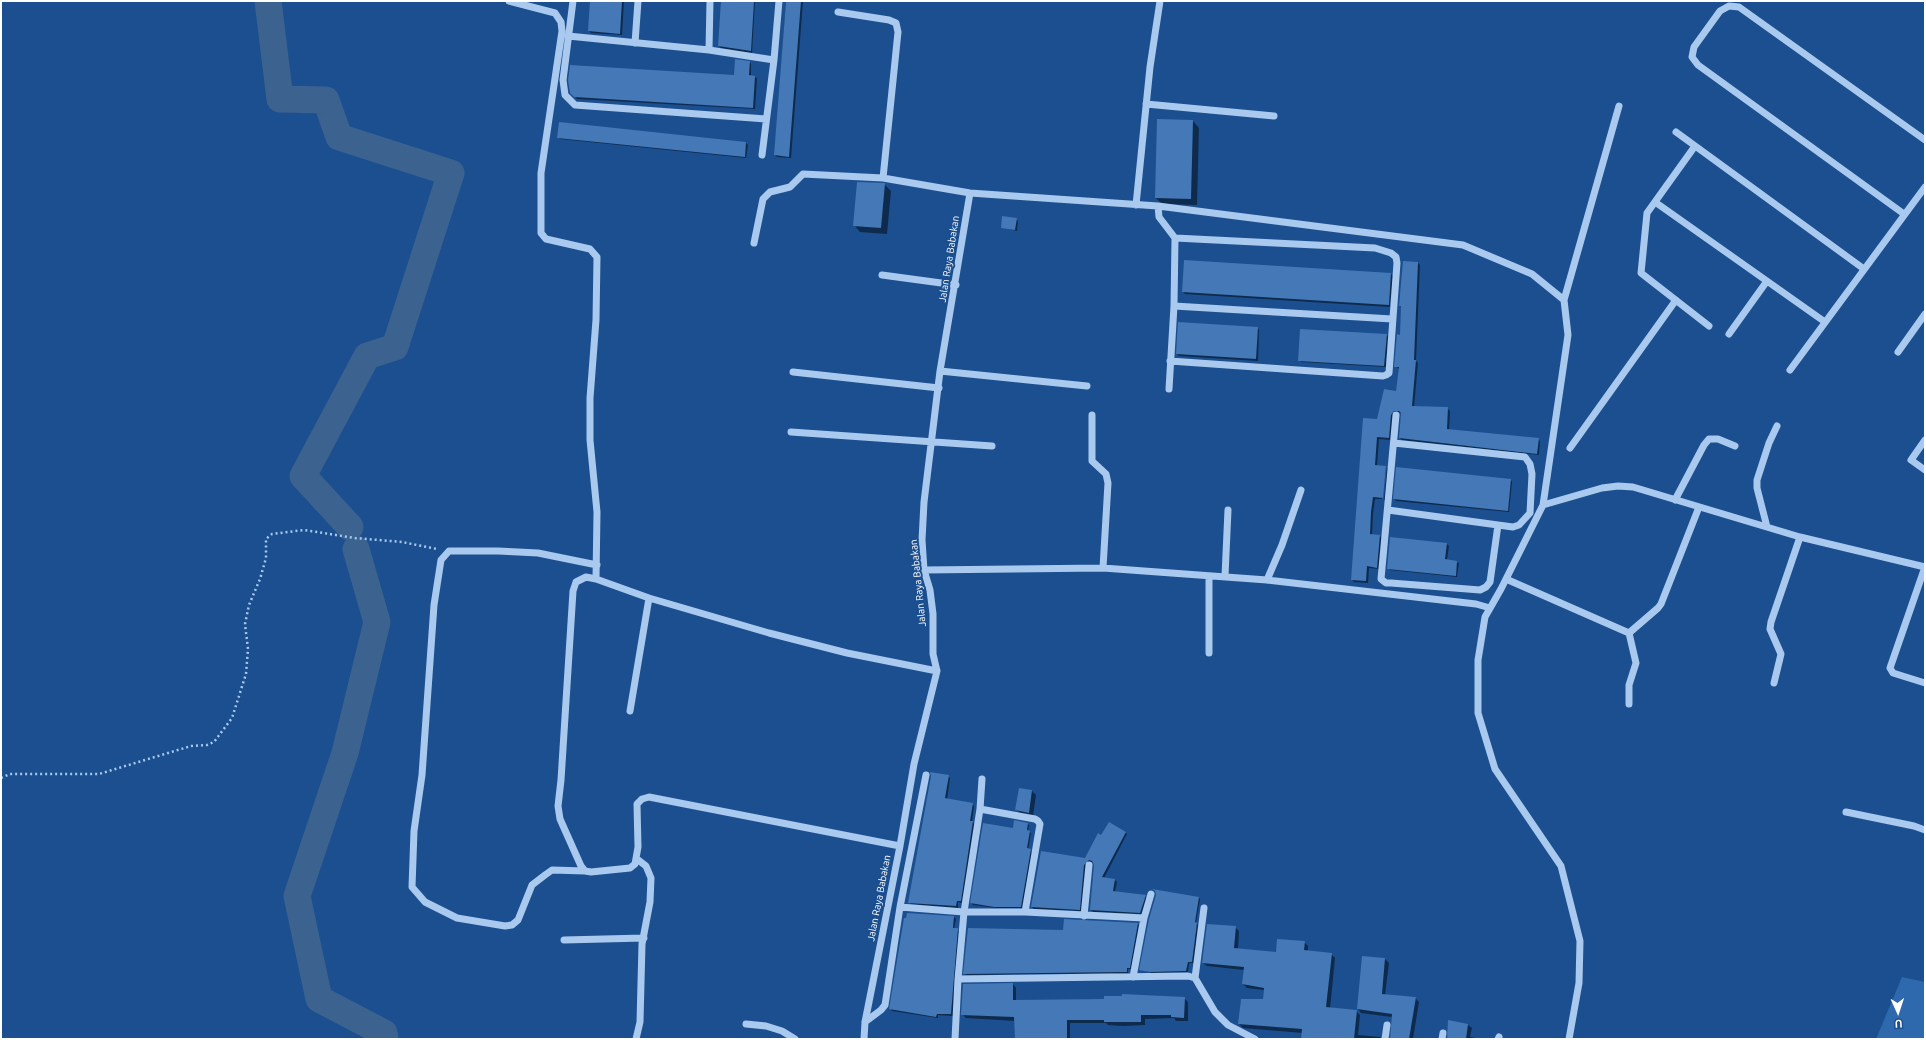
<!DOCTYPE html>
<style>
body{margin:0}
#map{position:relative;width:1926px;height:1040px;overflow:hidden;background:#1b4f8f;font-family:Ubuntu,sans-serif}
canvas{display:block}
.frame{position:absolute;inset:0;border:2px solid #fff;pointer-events:none}
.north{position:absolute;left:1878px;top:992px;width:40px;height:40px;-webkit-text-stroke:3px #1b4f8f;paint-order:stroke;rotate:177deg;font-size:11px;font-weight:700;line-height:16px;text-align:center;color:#fff}
.north::after{content:'';display:block;margin:auto;width:14px;height:18px;background:#fff;clip-path:polygon(50% 0,100% 100%,50% 72%,0 100%)}
</style>
<div id="map">
<canvas width="1926" height="1040"></canvas>
<div class="frame"></div>
<div class="north">U</div>
</div>
<script>
const ctx = document.querySelector('canvas').getContext('2d');
ctx.lineJoin = 'round';
function fill(path, color) {
  ctx.fillStyle = color;
  ctx.fill(path, 'evenodd');
}
function shape(rows) {
  const path = new Path2D();
  for (const r of rows) {
    path.moveTo(r[0], r[1]);
    for (let i = 2; i < r.length; i += 2) path.lineTo(r[i], r[i + 1]);
  }
  return path;
}
function strokePath(path, color, width, dash) {
  ctx.strokeStyle = color;
  ctx.lineWidth = width;
  ctx.lineCap = dash ? 'butt' : 'round';
  ctx.setLineDash(dash || []);
  ctx.stroke(path);
}
function drawText(font, color, halo, rows, align = 'center') {
  ctx.font = font + ' Ubuntu,sans-serif';
  ctx.lineWidth = 4;
  ctx.setLineDash([]);
  ctx.textBaseline = 'middle';
  ctx.strokeStyle = halo;
  ctx.fillStyle = color;
  for (const [text, x, y, turn = 0] of rows) {
    ctx.save();
    ctx.translate(x, y);
    ctx.rotate((+turn || 0) * Math.PI / 180);
    ctx.textAlign = isNaN(turn) ? turn : align;
    if (halo) ctx.strokeText(text, 0, 0);
    ctx.fillText(text, 0, 0);
    ctx.restore();
  }
}
fill(shape([
 [1902,977,1925,982,1925,1039,1876,1039]
]), '#2e69ad');
fill(shape([
 [591,1,624,1,622,35,591,33,589,31],
 [722,1,755,1,752,53,721,48,719,46],
 [786,1,803,1,791,158,777,157,775,155],
 [750,62,751,64,751,76,757,78,755,109,577,99,571,92,734,76],
 [1193,121,1199,128,1197,205,1162,204,1156,198],
 [560,123,746,143,748,145,746,158,560,139,558,137],
 [884,184,891,191,887,234,860,232,854,225],
 [1016,219,1018,221,1017,231,1002,227],
 [1418,263,1420,265,1416,361,1418,363,1414,407,1447,408,1450,411,1449,430,1538,439,1540,441,1539,455,1402,440,1400,438,1402,413,1396,412,1391,440,1379,439,1377,466,1386,467,1382,499,1375,499,1373,514,1372,536,1380,536,1382,539,1379,569,1369,568,1368,583,1354,582,1352,580,1378,420,1397,393,1399,369,1396,366,1401,336,1402,307,1400,306],
 [1391,274,1393,276,1390,307,1185,294,1183,292],
 [1258,328,1259,330,1258,361,1179,356,1177,354],
 [1386,335,1388,336,1386,367,1301,362,1299,360],
 [1387,468,1388,469,1385,500,1384,500],
 [1511,480,1512,482,1509,512,1396,501,1394,499],
 [1447,544,1449,546,1447,560,1459,563,1457,577,1390,570,1388,568],
 [948,776,950,778,947,800,972,804,974,806,972,822,975,824,962,903,958,902,958,908,911,904,910,902],
 [1032,791,1036,795,1033,816,1021,814,1017,810],
 [1027,824,1029,825,1028,831,1031,833,1028,850,1032,852,1022,908,996,908,973,905,972,903,1014,829],
 [1125,832,1127,834,1104,878,1115,880,1117,882,1115,892,1145,896,1147,898,1142,914,1093,912,1091,910,1095,865,1092,862,1086,867,1081,911,1034,909,1032,907,1085,859,1102,836],
 [1154,890,1199,898,1200,899,1196,923,1198,925,1194,963,1189,963,1188,972,1152,973,1141,969,1157,895],
 [954,917,956,919,954,929,959,931,953,1016,938,1015,938,1018,892,1011,891,1009],
 [1138,924,1139,925,1131,969,1128,969,1128,973,966,975,965,974,1064,931],
 [1235,927,1239,931,1238,949,1277,953,1304,942,1308,946,1308,952,1331,954,1335,958,1330,1009,1356,1011,1360,1015,1358,1035,1380,1037,1382,1039,1302,1039,1303,1033,1243,1028,1239,1024,1241,1000,1263,1000,1264,990,1247,988,1243,984,1244,970,1207,966,1203,963],
 [1385,959,1389,963,1385,995,1415,998,1419,1002,1413,1039,1391,1039,1392,1017,1361,1013,1358,1009],
 [1013,984,1016,988,1016,1001,1184,998,1188,1002,1188,1021,1176,1021,1174,1018,1145,1019,1145,1025,1123,1026,1108,1025,1106,1023,1070,1023,1070,1039,1016,1039,1016,1021,966,1018,962,1014],
 [1468,1025,1472,1028,1470,1037,1482,1039,1448,1039]
]), '#0007');
strokePath(shape([
 [268,1,280,99,326,100,339,137,451,173,395,347,367,356,303,476,350,527],
 [356,549,377,622,345,753,297,896,319,999,384,1033,385,1039]
]), '#3c6290', 27);
fill(shape([
 [590,1,622,1,620,34,588,31],
 [721,1,754,1,751,51,718,46],
 [786,1,801,1,789,157,774,155],
 [735,59,750,61,749,75,755,76,753,108,574,97,570,93,568,80,570,65,734,75],
 [1157,119,1193,120,1191,199,1155,198],
 [559,122,746,142,745,157,557,138],
 [857,182,885,183,881,228,853,226],
 [1002,216,1017,218,1015,230,1001,228],
 [1184,260,1391,273,1389,305,1182,292],
 [1403,261,1418,262,1414,360,1416,360,1412,406,1448,407,1447,429,1539,438,1537,454,1399,438,1401,413,1399,411,1394,411,1391,415,1389,438,1377,437,1375,465,1386,466,1383,498,1373,497,1371,512,1370,534,1380,535,1377,568,1367,566,1366,581,1351,580,1363,418,1377,419,1384,389,1396,391,1399,367,1394,367,1397,334,1400,335,1401,306,1399,306],
 [1178,322,1258,327,1256,359,1176,354],
 [1300,329,1387,334,1384,366,1298,361],
 [1396,467,1511,479,1508,511,1393,499],
 [1390,537,1447,543,1445,559,1457,561,1456,576,1387,569],
 [930,772,949,775,945,798,973,803,970,821,973,821,961,901,957,901,956,906,908,903,931,776],
 [1019,788,1032,790,1029,813,1015,810],
 [1014,820,1028,823,1027,830,1030,831,1027,848,1031,849,1021,907,994,907,970,903,983,823,1013,828],
 [1109,822,1126,832,1102,877,1115,879,1113,891,1146,895,1140,913,1090,910,1094,865,1092,861,1089,860,1084,865,1080,910,1031,907,1041,851,1085,858,1098,833,1101,835],
 [1152,889,1199,897,1195,922,1197,923,1192,962,1188,962,1186,971,1150,972,1139,970,1149,919,1156,895,1155,891],
 [907,913,954,916,953,928,958,928,951,1014,937,1014,936,1017,889,1009,904,918,906,918],
 [1064,919,1138,923,1130,968,1127,968,1127,972,963,974,968,928,1063,930],
 [1207,924,1236,926,1234,948,1276,952,1277,939,1305,941,1304,950,1332,953,1326,1007,1357,1010,1354,1039,1301,1039,1302,1029,1238,1024,1241,999,1263,999,1264,988,1242,984,1244,967,1202,963],
 [1362,956,1385,958,1382,994,1416,997,1409,1039,1390,1039,1392,1014,1357,1009],
 [1013,983,1013,1000,1104,999,1104,996,1122,996,1122,994,1185,997,1184,1018,1171,1017,1171,1015,1141,1015,1141,1022,1104,1022,1104,1020,1067,1020,1067,1039,1015,1039,1014,1017,961,1015,963,984],
 [1448,1020,1468,1024,1466,1039,1447,1039]
]), '#4478b7');
strokePath(shape([
 [1,778,10,774,99,774,191,746,207,745,214,742,232,718,246,674,248,649,245,624,249,605,260,579,266,558,266,539,272,534,304,530,355,538,402,542,437,549]
]), '#a9c9ee', 2.5, [2, 3]);
strokePath(shape([
 [509,1,555,13,561,22,562,31,541,173,541,233,546,239,590,249,597,257,596,320,590,398,590,440,597,512,596,579],
 [573,1,563,80,565,95,575,105,766,119],
 [838,12,889,20,896,23,898,32,883,178],
 [568,36,709,50,774,60],
 [635,43,638,1],
 [709,50,710,1],
 [1146,104,1274,116],
 [1676,132,1864,269],
 [1695,146,1647,213,1641,273,1709,326],
 [762,155,774,60,779,1],
 [1655,202,1825,322],
 [1136,205,1150,67,1160,1],
 [1158,206,1159,217,1175,238,1174,306,1169,389],
 [1904,214,1698,65,1692,57,1694,47,1720,11,1729,6,1739,7,1925,140],
 [754,243,763,199,770,192,790,187,803,174,883,178,970,193,1158,206,1463,245,1532,274,1564,300,1568,335,1543,505],
 [882,275,956,285],
 [1564,300,1619,106],
 [1174,306,1392,319],
 [1729,334,1767,281],
 [1898,352,1925,314],
 [1170,361,1383,376,1386,375,1389,373,1397,263,1396,257,1391,253,1375,248,1175,238],
 [1790,370,1925,187],
 [940,371,1087,386],
 [793,372,939,388],
 [1092,415,1092,461,1106,474,1108,483,1103,568],
 [791,432,992,446],
 [1925,440,1911,460,1925,470],
 [1394,443,1525,457,1530,464,1532,474,1530,513,1519,525,1513,527,1498,525,1490,582,1486,587,1480,590,1391,583,1386,583,1381,579,1396,415],
 [1570,448,1676,300],
 [1675,500,1704,445,1709,439,1718,439,1735,446],
 [1388,510,1498,525],
 [1767,527,1757,488,1757,480,1769,443,1777,426],
 [1925,567,1890,668,1893,673,1925,683],
 [924,570,1103,568,1267,580,1476,604,1490,608],
 [1225,576,1228,510],
 [1506,579,1629,633],
 [1267,580,1282,545,1301,490],
 [1209,653,1209,576],
 [1774,683,1781,654,1770,629,1771,622,1800,537],
 [1629,704,1629,685,1636,663,1629,633,1658,608,1661,604,1699,507],
 [630,711,649,598],
 [980,809,982,779],
 [1846,812,1914,826,1925,830],
 [900,846,649,797,642,799,637,804,638,847,635,864,630,868,591,872,585,871,581,866,560,819,558,806,561,780,573,591,576,582,586,577,596,579,649,598,769,633,847,653,937,671],
 [585,871,552,870,545,875,532,885,518,920,512,925,505,926,457,918,425,902,412,887,414,831,422,775,434,605,441,560,449,551,498,551,538,553,597,565],
 [900,907,964,912,1025,912,1144,918],
 [1025,912,1040,824,1038,821,1035,819,980,809,964,912,958,979,1188,976,1195,978,1215,1012,1228,1025,1255,1039],
 [1084,916,1089,865],
 [564,940,644,938],
 [1133,977,1144,918,1151,894],
 [1195,978,1204,908],
 [865,1022,881,1010,885,1005,900,907,926,775],
 [746,1024,766,1026,782,1031,795,1039],
 [636,1039,640,1022,642,944,650,902,651,878,646,866,637,859],
 [864,1039,865,1022,900,846,914,764,937,671,933,654,933,614,930,590,924,570,922,540,924,502,940,371,970,193],
 [955,1039,958,979],
 [1385,1039,1387,1025],
 [1442,1039,1443,1033],
 [1498,1039,1499,1037],
 [1569,1039,1579,983,1580,941,1561,866,1495,769,1478,713,1478,660,1485,617,1501,589,1543,505,1602,488,1618,486,1633,487,1800,537,1925,567]
]), '#a9c9ee', 7);
drawText('10px', '#fff', '#1b4f8f', [
 ["Jalan Raya Babakan",949,259,-81],
 ["Jalan Raya Babakan",918,583,-96],
 ["Jalan Raya Babakan",879,898,-79]
]);
</script>
